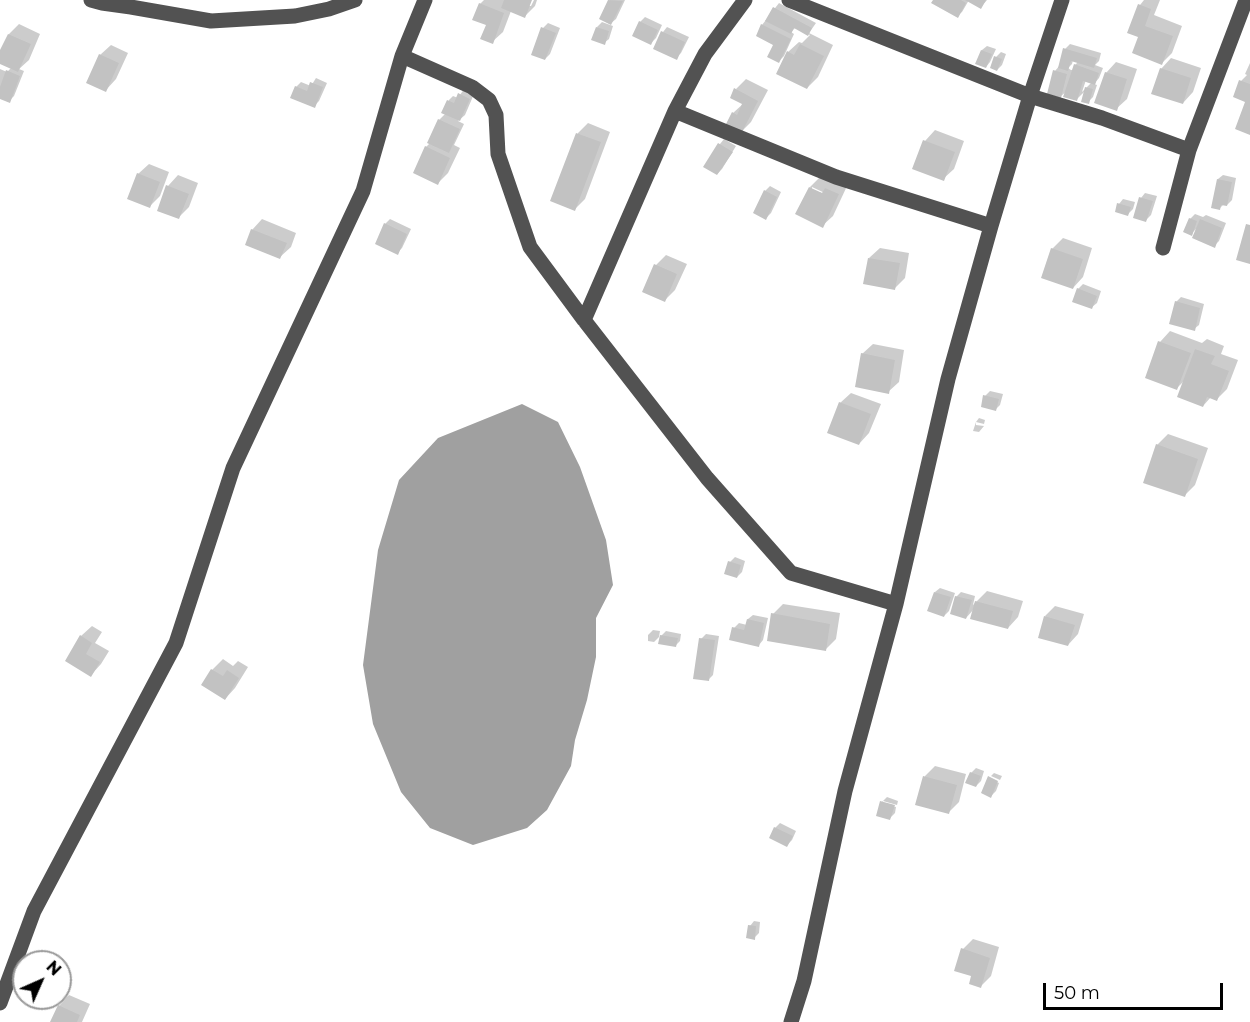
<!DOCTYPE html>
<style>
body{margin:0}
#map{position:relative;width:1250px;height:1022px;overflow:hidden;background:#fff;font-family:Montserrat,sans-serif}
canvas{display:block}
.north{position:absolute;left:12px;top:950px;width:60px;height:60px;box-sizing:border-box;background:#fff;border:2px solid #999;border-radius:50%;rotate:45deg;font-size:16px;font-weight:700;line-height:24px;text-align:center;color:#000}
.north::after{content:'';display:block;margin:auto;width:21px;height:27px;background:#000;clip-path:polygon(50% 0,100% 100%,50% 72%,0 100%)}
.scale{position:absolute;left:1043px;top:983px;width:180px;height:27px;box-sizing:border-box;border:3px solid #000;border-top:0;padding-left:8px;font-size:18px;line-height:21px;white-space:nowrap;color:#000;-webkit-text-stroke:4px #fff;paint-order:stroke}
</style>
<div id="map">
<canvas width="1250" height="1022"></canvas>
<div class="north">N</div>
<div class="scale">50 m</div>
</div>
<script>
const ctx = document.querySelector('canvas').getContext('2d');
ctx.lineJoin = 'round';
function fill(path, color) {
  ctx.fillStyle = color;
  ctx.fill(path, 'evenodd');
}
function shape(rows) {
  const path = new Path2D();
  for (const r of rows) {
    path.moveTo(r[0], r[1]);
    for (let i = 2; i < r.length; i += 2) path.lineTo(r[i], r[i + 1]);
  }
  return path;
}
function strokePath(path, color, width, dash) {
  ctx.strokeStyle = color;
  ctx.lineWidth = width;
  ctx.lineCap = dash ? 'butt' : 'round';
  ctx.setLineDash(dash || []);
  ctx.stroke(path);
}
fill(shape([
 [522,404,558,422,580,467,606,540,613,585,596,618,596,657,587,700,575,740,571,766,547,810,527,828,473,845,430,828,401,792,373,724,363,665,378,550,399,480,438,438]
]), '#a0a0a0');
fill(shape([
 [484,0,530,0,528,6,531,6,534,0,537,0,535,6,525,16,511,11,503,32,492,42,480,4],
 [610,0,625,0,616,19,610,24,601,19],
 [934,0,987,0,981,7,969,0,962,12,957,16],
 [1144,0,1160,0,1154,15,1182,26,1172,53,1162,63,1140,36,1140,5],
 [779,3,816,23,809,33,833,45,818,77,807,88,788,52,799,42,802,43,810,35,795,28,791,32,794,34,784,56,779,61,776,44,762,25],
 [645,17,662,25,656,38,651,43,640,22],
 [602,22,613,26,609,39,604,43,597,27],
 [548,23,560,28,550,54,545,59,543,28],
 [19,24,40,34,29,60,19,69,24,71,14,96,9,101,0,97,0,69,7,72,12,67,0,62,0,54,9,34],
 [667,27,689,37,681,53,676,58,663,32],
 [1070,44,1101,53,1099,61,1095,65,1103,68,1099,78,1094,84,1097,85,1093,97,1088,102,1086,90,1076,100,1067,91,1061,96,1055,71,1060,65,1065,49],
 [1073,60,1078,62,1075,65,1073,70,1071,70,1068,68,1072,64],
 [1086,80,1092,82,1082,92],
 [111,45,128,53,116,79,106,90,100,55],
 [987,46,996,49,990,62,986,67,977,63,982,50],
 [1001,52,1006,54,1002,65,997,70,996,57],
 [1171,58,1201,68,1193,92,1183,103,1161,69],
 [1116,62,1137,69,1127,99,1116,109,1106,73],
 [1250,63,1250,133,1247,101,1241,81,1247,75,1245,74],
 [316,78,327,83,319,101,314,106,296,87,301,82,311,86],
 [746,79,768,90,751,122,741,132,733,113,744,103,736,89],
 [464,89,474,94,465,115,458,121,464,124,454,145,460,148,448,173,438,183,426,147,430,143,439,120,446,113,443,112,449,100,453,96,458,98],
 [588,123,610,132,585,199,575,209,552,201,578,133],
 [935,130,964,141,954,169,943,179,925,141],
 [724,139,736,146,722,169,717,174,705,166,720,144],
 [149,164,169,172,160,196,150,206,138,174],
 [178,175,198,183,189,207,178,218,168,186],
 [1223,175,1236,178,1232,200,1227,205,1224,204,1220,208,1218,179],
 [820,177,848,184,833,216,822,226,810,187],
 [812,187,829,195,812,190],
 [770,186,781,192,771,213,766,218,765,191],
 [1145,193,1157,196,1151,215,1146,220,1141,198],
 [1123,199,1135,202,1133,209,1128,214,1119,204],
 [1195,214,1203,217,1206,215,1226,223,1219,241,1214,246,1198,227,1191,234,1190,219],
 [262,219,296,233,291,247,280,257,252,230],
 [390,219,411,229,402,248,397,253,385,224],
 [1063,238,1092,248,1083,277,1073,288,1052,249],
 [880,248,909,253,905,278,895,288,869,258],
 [666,255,687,264,675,290,665,300,656,265],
 [1083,284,1101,291,1097,303,1092,307,1078,289],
 [1181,297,1204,304,1199,325,1194,329,1176,302],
 [1170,331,1202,343,1207,339,1224,346,1221,354,1238,360,1227,389,1217,399,1211,397,1203,406,1185,380,1177,388,1160,342],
 [873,344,904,350,899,382,888,392,862,354],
 [990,391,1003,394,1000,405,996,409,985,396],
 [851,393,881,404,869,433,859,444,840,403],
 [979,418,985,420,984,424,976,422],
 [976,422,976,425,984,426,979,432,973,431],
 [1168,434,1208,448,1195,485,1185,495,1157,445],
 [735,557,745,561,742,572,737,577,730,562],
 [940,588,955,593,949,611,944,616,935,592],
 [987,591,1023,601,1018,617,1008,628,974,609,966,618,956,597,961,592,975,596,973,605],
 [783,604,840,613,836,639,825,650,773,614],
 [1055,606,1084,614,1078,634,1068,645,1045,616],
 [753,615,768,618,763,640,759,645,734,628,739,623,747,625,748,619],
 [92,626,102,632,95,643,109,651,101,664,91,675,81,636],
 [653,630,660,631,659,637,654,642,648,641,648,635],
 [666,631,681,634,680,641,675,646,661,636],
 [706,634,719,636,713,675,708,680,701,639],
 [223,659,233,666,238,661,248,667,235,688,225,699,203,684,212,670],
 [935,766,966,774,959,802,949,812,917,804,925,776],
 [976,768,984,771,981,781,976,786,971,773],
 [994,773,1002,776,1000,780,991,776],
 [990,779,999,783,996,791,991,796],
 [887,797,898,801,897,805,883,801],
 [883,801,883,804,896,807,895,813,890,818,882,802],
 [780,823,796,831,792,840,787,845,771,837,775,828],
 [754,921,760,922,759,933,754,938,750,926],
 [973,939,999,947,991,976,980,987,973,975,963,949],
 [69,995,90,1004,82,1022,52,1022,59,1006]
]), '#0003');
fill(shape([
 [504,0,532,0,525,18,501,8],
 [608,0,623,1,611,25,599,19],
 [933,0,961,0,966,3,958,18,931,3],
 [965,0,986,0,981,9],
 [479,3,504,13,493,44,480,39,486,25,472,20],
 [1138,4,1151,9,1145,26,1173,36,1162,65,1132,53,1138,37,1127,33],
 [773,7,812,28,808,36,794,28,791,34,765,21],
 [639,21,658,30,651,45,632,36],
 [761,24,791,39,779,63,767,57,773,45,756,36],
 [541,27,556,33,545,60,531,55],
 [596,27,609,31,605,45,591,40],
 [661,31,685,42,677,60,653,49],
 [8,34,31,44,18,72,0,64,0,50],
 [800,44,824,56,807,89,776,74,787,51,794,55],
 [1063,48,1097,58,1094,68,1071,61,1068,71,1058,68],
 [981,50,992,54,986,68,975,64],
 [99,54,119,63,106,92,86,83],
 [994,56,1002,59,997,71,990,68],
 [1074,64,1099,73,1095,85,1083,81,1077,101,1063,97],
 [1160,68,1191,78,1183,104,1151,94],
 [6,70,20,76,10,103,0,99,0,87],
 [1053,70,1067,74,1061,98,1047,94],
 [1105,72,1127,79,1117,111,1094,103],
 [1239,80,1250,84,1250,135,1235,129,1245,102,1233,97],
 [310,82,323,87,315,108,290,98,295,86,307,91],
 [1085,87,1093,89,1089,104,1081,102],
 [734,88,758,101,741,134,725,126,732,112,737,115,742,104,730,98],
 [458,93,470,99,460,121,441,113,447,100,454,103],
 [438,119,460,129,449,153,427,143],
 [576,133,601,142,575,211,550,201],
 [923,140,955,152,944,181,912,169],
 [718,143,733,152,717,175,703,167],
 [425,146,450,158,438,185,413,173],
 [137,173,160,182,150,208,127,199],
 [1217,179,1232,182,1227,206,1221,205,1220,210,1211,208],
 [166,185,189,194,179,219,157,211],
 [809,187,822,193,825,188,839,194,823,228,795,214],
 [764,190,777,197,766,220,753,213],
 [1139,197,1153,201,1146,222,1133,218],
 [1117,203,1131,207,1128,216,1115,212],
 [1189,218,1197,221,1192,236,1183,232],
 [1200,219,1222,228,1215,248,1192,238],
 [384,223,407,234,398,255,375,244],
 [1246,224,1250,225,1250,264,1236,260],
 [251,229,287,243,280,259,245,245],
 [1051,248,1083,259,1073,289,1041,278],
 [868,258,900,263,895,290,863,284],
 [654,264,677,274,665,302,642,292],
 [1077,288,1097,296,1092,309,1072,302],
 [1175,301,1200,308,1195,331,1169,324],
 [1158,341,1191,353,1177,390,1145,378],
 [1195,349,1215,356,1211,364,1229,371,1217,401,1207,397,1203,407,1177,397],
 [861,353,895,360,889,394,855,387],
 [983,395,999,399,996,411,981,407],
 [839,402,871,414,859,445,827,433],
 [1156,444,1198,459,1185,497,1143,483],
 [728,561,741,565,737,578,724,574],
 [934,592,951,597,944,617,927,611],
 [955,596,972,600,966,619,950,614],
 [975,601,1013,611,1008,629,970,619],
 [771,613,830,624,826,651,767,641],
 [1044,616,1075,625,1068,646,1038,638],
 [747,619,764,623,759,647,729,640,732,627,744,630],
 [80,635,92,643,86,654,100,662,91,677,65,661],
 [660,635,678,638,676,647,658,644],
 [699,638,715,640,709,681,693,679],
 [211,669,223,676,227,670,239,678,225,700,201,685],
 [970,772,981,776,976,787,965,783],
 [923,776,957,785,949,814,915,805],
 [988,776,998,781,991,798,981,793],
 [880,801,895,805,890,820,876,816],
 [774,827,793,836,787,847,769,838],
 [748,925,756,926,755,940,746,938],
 [961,948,990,958,981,988,969,984,971,976,954,971],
 [58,1005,80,1015,77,1022,50,1022]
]), '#c2c2c2');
strokePath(shape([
 [91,0,102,3,131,7,211,21,295,16,329,9,355,0],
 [789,0,1030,96,1102,118,1189,150],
 [402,56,472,87,489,100,496,115,498,154,530,247,584,320,707,478,791,573,896,604],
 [675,111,836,177,991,226],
 [1163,248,1189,150,1246,0],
 [584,320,675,111,705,54,745,0],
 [0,1003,34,911,176,643,233,468,363,191,402,56,425,0],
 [791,1022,804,981,845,791,896,604,948,379,991,226,1030,96,1062,0]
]), '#525252', 15);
</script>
